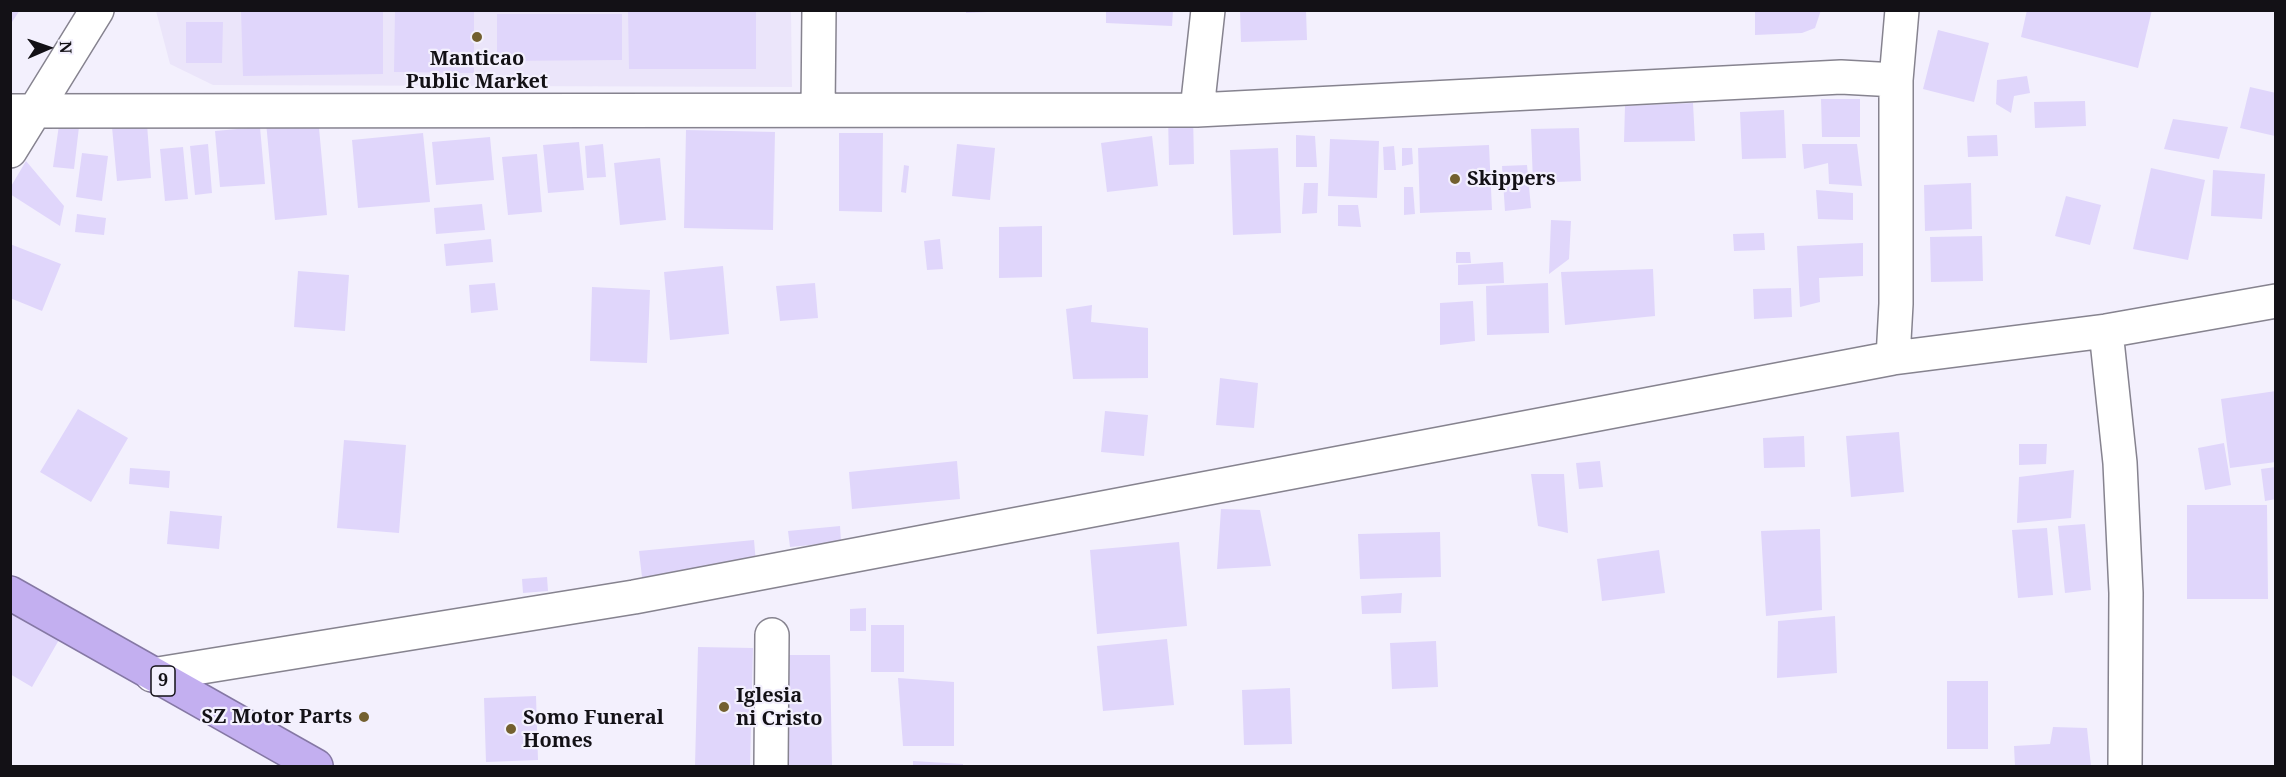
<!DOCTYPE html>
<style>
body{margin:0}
#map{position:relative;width:2286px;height:777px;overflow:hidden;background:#f3f0fd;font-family:"Noto Serif",serif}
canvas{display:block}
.frame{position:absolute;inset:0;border:12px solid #131116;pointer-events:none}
.north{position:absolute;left:18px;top:18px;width:60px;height:60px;-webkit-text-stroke:4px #f3f0fd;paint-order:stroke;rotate:88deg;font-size:16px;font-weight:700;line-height:24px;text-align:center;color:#131116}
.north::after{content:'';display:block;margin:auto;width:21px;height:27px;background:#131116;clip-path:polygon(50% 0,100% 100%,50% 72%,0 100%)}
</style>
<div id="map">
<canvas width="2286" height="777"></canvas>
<div class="frame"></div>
<div class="north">N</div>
</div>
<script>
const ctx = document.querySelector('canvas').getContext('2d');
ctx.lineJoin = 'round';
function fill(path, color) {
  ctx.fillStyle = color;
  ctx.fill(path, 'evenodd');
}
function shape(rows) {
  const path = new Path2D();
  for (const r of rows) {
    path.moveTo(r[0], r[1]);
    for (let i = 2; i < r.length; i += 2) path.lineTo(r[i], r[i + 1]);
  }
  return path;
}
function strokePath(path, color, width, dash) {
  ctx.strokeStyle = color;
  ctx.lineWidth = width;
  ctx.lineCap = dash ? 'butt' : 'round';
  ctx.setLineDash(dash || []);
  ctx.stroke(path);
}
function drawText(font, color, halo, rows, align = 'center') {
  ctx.font = font + ' "Noto Serif",serif';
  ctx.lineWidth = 4.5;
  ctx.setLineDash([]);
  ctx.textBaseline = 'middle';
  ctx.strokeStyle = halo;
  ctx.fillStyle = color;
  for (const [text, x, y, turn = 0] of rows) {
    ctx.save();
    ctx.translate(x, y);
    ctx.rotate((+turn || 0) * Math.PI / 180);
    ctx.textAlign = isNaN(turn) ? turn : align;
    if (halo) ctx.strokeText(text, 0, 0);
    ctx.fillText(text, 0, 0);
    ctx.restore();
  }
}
fill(shape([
 [156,11,791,11,792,87,213,85,170,64]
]), '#ebe5fa');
fill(shape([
 [10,10,20,10,10,25],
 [383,10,383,74,243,76,241,11],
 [395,10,474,10,474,73,394,72],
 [628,10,756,10,756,69,629,69],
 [966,10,988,10,988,12,966,13],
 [1106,10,1173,10,1172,26,1106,23],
 [1240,10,1306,10,1307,40,1241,42],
 [1755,10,1821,10,1815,28,1802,33,1755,35],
 [2027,10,2152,10,2138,68,2021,37],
 [497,14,622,14,622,60,497,61],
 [186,22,223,22,222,63,186,63],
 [1938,30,1989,43,1974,102,1923,89],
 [2027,76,2030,93,2014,96,2011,113,1996,104,1997,80],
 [2250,87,2276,93,2275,136,2240,128],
 [1821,99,1860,99,1860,137,1822,137],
 [2085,101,2086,126,2035,128,2034,102],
 [1693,103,1695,141,1624,142,1625,106],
 [1784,110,1786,158,1742,159,1740,112],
 [1193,113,1194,164,1169,165,1168,114],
 [318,117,327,215,275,220,266,122],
 [2173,119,2228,127,2219,159,2164,149],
 [147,124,151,178,117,181,112,127],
 [59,125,79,127,74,169,53,167],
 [260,127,265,184,220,187,215,131],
 [1579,128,1581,181,1533,183,1531,129],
 [686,130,775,132,773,230,684,228],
 [423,133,430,202,358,208,352,140],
 [839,133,883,133,882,212,839,211],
 [1296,135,1315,136,1317,167,1296,167],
 [1997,135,1998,156,1968,157,1967,136],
 [1152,136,1158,186,1107,192,1101,143],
 [490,137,494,180,436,185,432,142],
 [1330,139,1379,141,1377,198,1328,196],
 [579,142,584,190,548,193,543,145],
 [208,144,212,193,195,195,190,146],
 [603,144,606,177,587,178,585,146],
 [957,144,995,148,990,200,952,196],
 [1802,144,1857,144,1862,186,1829,184,1828,163,1804,169],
 [1489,145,1492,210,1420,213,1418,148],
 [1394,146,1396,170,1384,170,1383,147],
 [183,147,188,199,165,201,160,149],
 [1278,148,1281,233,1233,235,1230,150],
 [1402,148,1412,148,1413,164,1402,166],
 [82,153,108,156,102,201,76,197],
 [537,154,542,212,508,215,502,157],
 [660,158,666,220,620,225,614,163],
 [26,161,64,206,60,226,10,194,10,188],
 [904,165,909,166,906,193,901,192],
 [1527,165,1531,208,1505,211,1502,166],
 [2151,168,2205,180,2188,260,2133,249],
 [2213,170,2265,174,2262,219,2211,216],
 [1304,183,1318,183,1317,213,1302,214],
 [1971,183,1972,229,1925,231,1924,185],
 [1404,187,1413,187,1415,214,1404,215],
 [1816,190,1853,193,1853,220,1818,219],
 [2066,196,2101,205,2090,245,2055,236],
 [482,204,485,230,436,234,434,208],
 [1338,205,1358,205,1361,227,1338,226],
 [77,214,106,218,104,235,75,232],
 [1551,220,1571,221,1569,259,1549,274],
 [1042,226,1042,277,999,278,999,227],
 [1764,233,1765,250,1734,251,1733,234],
 [1982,236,1983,281,1931,282,1930,237],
 [491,239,493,262,446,266,444,244],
 [940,239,943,269,927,270,924,241],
 [1863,243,1863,276,1819,278,1820,302,1800,307,1797,246],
 [10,244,61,264,42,311,10,298],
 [1456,252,1470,252,1471,263,1456,263],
 [1503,262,1504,283,1458,285,1458,265],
 [723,266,729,334,670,340,664,272],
 [1653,269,1655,316,1565,325,1561,272],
 [298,271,349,275,345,331,294,327],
 [495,283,498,310,471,313,469,285],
 [815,283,818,318,780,321,776,286],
 [1548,283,1549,333,1487,335,1486,286],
 [592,287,650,290,647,363,590,361],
 [1791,288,1792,317,1754,319,1753,289],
 [1473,301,1475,341,1440,345,1440,303],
 [1092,305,1091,322,1148,328,1148,378,1073,379,1066,309],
 [1220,378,1258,383,1254,428,1216,425],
 [2276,391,2276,462,2230,468,2221,399],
 [78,409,128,438,91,502,40,472],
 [1105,411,1148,415,1144,456,1101,452],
 [1899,432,1904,492,1851,497,1846,436],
 [1804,436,1805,467,1764,468,1763,438],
 [344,440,406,445,399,533,337,528],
 [2224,443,2231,485,2205,490,2198,448],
 [2019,444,2047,444,2046,464,2019,465],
 [957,461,960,499,852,509,849,472],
 [1600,461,1603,487,1579,489,1576,463],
 [2276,467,2276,499,2265,501,2261,469],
 [130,468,170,471,169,488,129,484],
 [2074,470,2071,518,2017,523,2019,477],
 [1531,474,1564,474,1568,533,1538,526],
 [2187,505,2267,505,2268,599,2187,599],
 [1221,509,1260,510,1271,566,1217,569],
 [170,511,222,516,219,549,167,544],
 [2085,524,2091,590,2065,593,2058,526],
 [840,526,841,542,790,547,788,531],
 [2047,528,2053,595,2018,598,2012,530],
 [1820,529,1822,610,1766,616,1761,531],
 [1440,532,1441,577,1360,579,1358,534],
 [754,540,757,575,643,586,639,551],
 [1179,542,1187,626,1097,634,1090,550],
 [1659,550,1665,593,1602,601,1597,559],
 [547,577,548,591,523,593,522,579],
 [1402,593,1401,613,1362,614,1361,596],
 [10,608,60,638,32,687,10,674],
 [866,608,866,631,850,631,850,609],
 [1835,616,1837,673,1777,678,1778,621],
 [871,625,904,625,904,672,871,672],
 [1167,639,1174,705,1103,711,1097,646],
 [1436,641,1438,687,1392,689,1390,643],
 [698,647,753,648,750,766,695,766],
 [783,655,830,655,832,766,785,766],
 [898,678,954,682,954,746,903,746],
 [1947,681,1988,681,1988,749,1947,749],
 [1290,688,1292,744,1244,745,1242,690],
 [536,696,538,760,486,762,484,698],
 [2053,727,2087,728,2091,766,2015,766,2014,746,2050,744],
 [913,761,963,764,963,766,913,766]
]), '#e0d6fb');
const minor = shape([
 [818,110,819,10],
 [1197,110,1208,10],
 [10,111,1197,110,1841,77,1896,80],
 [10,151,97,10],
 [2106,331,2120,463,2126,593,2125,766],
 [1893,358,1896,304,1896,80,1902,10],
 [152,675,634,597,1893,358,2106,331,2276,301],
 [771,766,772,635]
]);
const highway = shape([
 [10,593,316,766]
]);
strokePath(minor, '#86838f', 36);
strokePath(highway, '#8578a4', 36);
strokePath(minor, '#fff', 33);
strokePath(highway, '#c3aff0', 33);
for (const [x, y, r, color] of [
 [477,37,6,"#73602f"],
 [1455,179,6,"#73602f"],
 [724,707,6,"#73602f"],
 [364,717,6,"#73602f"],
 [511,729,6,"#73602f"]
]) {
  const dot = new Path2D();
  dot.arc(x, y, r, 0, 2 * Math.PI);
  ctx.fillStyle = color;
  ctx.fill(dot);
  strokePath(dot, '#f3f0fd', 2);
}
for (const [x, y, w] of [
 [163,681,24]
]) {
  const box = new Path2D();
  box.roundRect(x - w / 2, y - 15, w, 30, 4.5);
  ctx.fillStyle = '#f3f0fd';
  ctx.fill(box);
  strokePath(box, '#131116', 1.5);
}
drawText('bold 18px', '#131116', null, [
 ["9",163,681]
]);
drawText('bold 20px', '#131116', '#f3f0fd', [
 ["Manticao",477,59,"center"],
 ["Public Market",477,82,"center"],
 ["Skippers",1467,179],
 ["Iglesia",736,696],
 ["ni Cristo",736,719],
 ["SZ Motor Parts",352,717,"right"],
 ["Somo Funeral",523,718],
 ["Homes",523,741]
], 'left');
</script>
